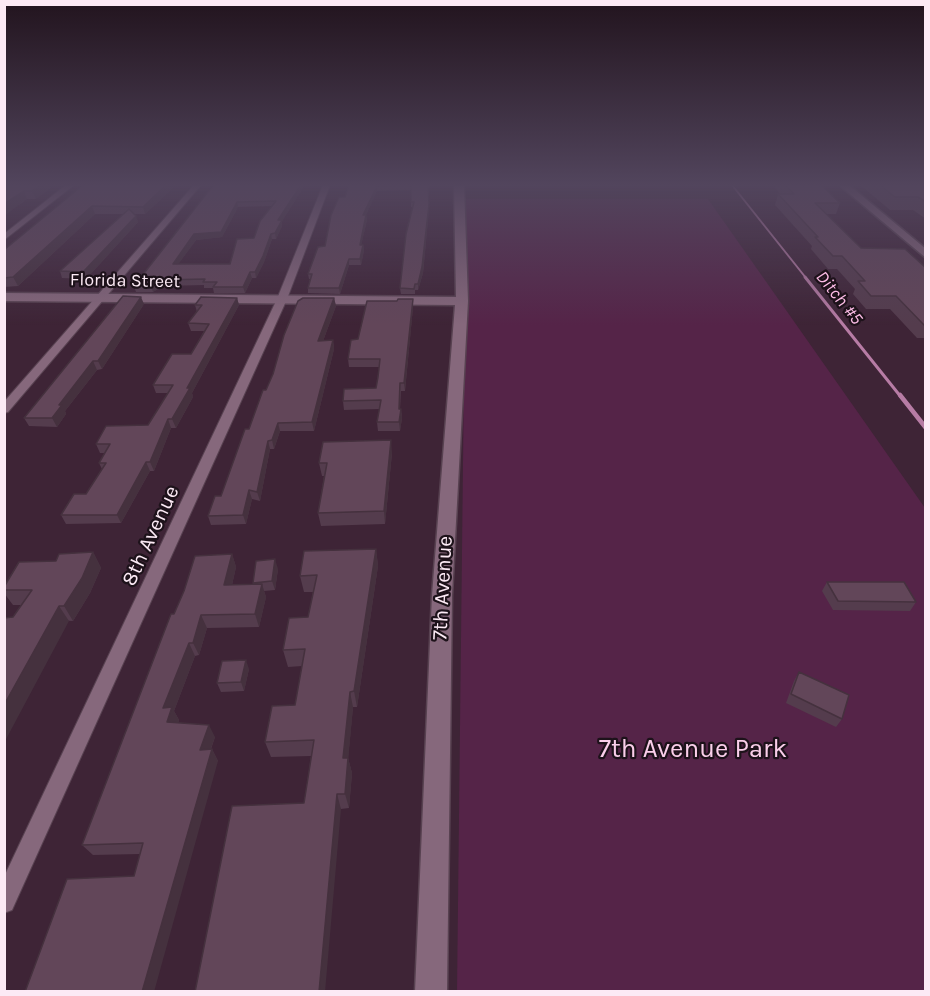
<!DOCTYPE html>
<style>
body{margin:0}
#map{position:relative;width:930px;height:996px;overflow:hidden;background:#3e2436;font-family:Karla,sans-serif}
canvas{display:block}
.frame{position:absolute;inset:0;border:6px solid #fceaf5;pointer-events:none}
</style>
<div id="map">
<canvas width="930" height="996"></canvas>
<div class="frame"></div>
</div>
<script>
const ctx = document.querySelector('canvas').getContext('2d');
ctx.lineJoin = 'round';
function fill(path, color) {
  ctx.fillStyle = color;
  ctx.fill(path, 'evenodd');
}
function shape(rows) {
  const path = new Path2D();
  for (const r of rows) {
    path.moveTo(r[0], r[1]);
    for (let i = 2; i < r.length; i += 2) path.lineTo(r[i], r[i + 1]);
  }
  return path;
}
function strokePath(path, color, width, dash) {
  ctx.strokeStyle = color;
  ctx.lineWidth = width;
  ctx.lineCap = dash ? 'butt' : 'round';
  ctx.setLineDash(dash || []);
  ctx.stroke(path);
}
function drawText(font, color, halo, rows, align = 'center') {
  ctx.font = font + ' Karla,sans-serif';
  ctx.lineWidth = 4.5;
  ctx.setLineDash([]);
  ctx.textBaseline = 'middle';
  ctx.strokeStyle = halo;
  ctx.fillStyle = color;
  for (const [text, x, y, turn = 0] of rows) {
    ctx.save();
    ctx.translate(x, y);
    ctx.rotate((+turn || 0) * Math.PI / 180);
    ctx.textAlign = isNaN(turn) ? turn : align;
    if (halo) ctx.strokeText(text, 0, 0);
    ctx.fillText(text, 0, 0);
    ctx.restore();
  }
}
fill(shape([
 [466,199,708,199,925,508,925,991,457,992]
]), '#552448');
strokePath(shape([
 [732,185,806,278]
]), '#b77ca5', 2);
strokePath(shape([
 [805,277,901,397]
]), '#b77ca5', 3);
strokePath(shape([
 [900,395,926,428]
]), '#b77ca5', 4.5);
const street = shape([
 [66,185,74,185,4,240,4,234,66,185],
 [194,185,201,185,8,412,4,413,4,402,194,185],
 [323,185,330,185,287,299,12,910,4,913,4,877,277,299,323,185]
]);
const secondary = shape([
 [454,185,464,185,468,301,452,595,447,992,415,992,432,595,455,305,4,301,4,293,456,297,454,185],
 [839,185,849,185,926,249,926,258,839,185]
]);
strokePath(street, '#584251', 2);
strokePath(secondary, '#584251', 3);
fill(street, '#86687c');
fill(secondary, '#86687c');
fill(shape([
 [4,185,52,187,36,199,27,199,19,205],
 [83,185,172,185,173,188,145,214,134,214,138,222,86,279,62,278,60,271,123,214,95,214,18,286,4,287,4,250],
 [215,185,305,185,282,221,282,226,276,239,272,239,264,262,256,278,252,278,245,293,214,293,213,288,204,288,204,285,162,286,153,292,136,292,134,286],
 [272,206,254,238,230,264,178,264,196,240,222,237,238,207],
 [349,185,429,185,429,209,423,273,418,290,415,290,415,294,401,294,400,288,413,207,411,207,411,190,377,191,366,215,367,220,361,245,363,245,364,250,361,265,349,265,340,294,308,293,308,288,310,279,309,279,308,274,325,246],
 [773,185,821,185,840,203,836,214,826,214,861,248,926,268,926,338,917,338,890,309,866,309,853,294,855,289,837,269,828,269,811,249,812,246,775,205,778,194,780,194],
 [860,185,926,185,926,219,913,210,890,210],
 [237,298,239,305,192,393,193,397,176,428,171,428,154,471,150,471,121,523,66,524,61,515,86,494,102,469,99,463,105,453,100,453,96,444,148,425,168,393,156,393,153,385,191,354,204,331,191,331,188,323,197,312,195,305],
 [334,298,336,306,323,341,333,340,334,349,314,431,280,431,274,449,270,449,260,501,252,499,246,524,211,525,208,516,221,496,249,429,273,374],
 [144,304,102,369,97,370,65,411,66,414,57,427,29,426,24,418],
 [413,307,405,391,401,391,400,409,401,409,402,418,400,431,378,431,377,422,380,409,344,410,343,401,376,388,379,367,349,367,348,359,358,339],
 [392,453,385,524,321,526,318,513,324,476,322,476,319,463],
 [376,549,378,566,357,707,353,707,348,758,352,773,349,808,341,809,304,803,311,756,271,757,265,742,295,705,302,666,288,667,283,650,308,617,313,592,304,592,300,576],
 [93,552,101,568,90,593,73,621,13,617,21,605,13,605,4,593,4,587,56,561],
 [232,554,236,567,232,585,253,584,253,583,278,569,275,590,264,591,266,597,259,627,207,628,199,655,195,656,174,711,179,720,178,723,215,737,211,749,212,749,218,761,134,876,140,854,93,855,82,845,174,614],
 [827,582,916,602,910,611,833,610,822,591],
 [249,669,244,691,221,692,217,683],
 [799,672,842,719,836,727,786,703,794,681]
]), '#543c4d');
fill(shape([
 [38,185,52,185,52,187,36,199,32,191],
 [166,185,172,185,173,188,145,214,143,207],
 [301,185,305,185,282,221,282,226,276,239,275,233,278,220],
 [377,186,377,191,366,215,367,220,360,250,360,245,363,215],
 [24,191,27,199,4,216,4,204],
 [237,202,238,207,222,237,196,240,174,270,173,264,194,234],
 [429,204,423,273,418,290,418,284],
 [92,206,95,214,18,286,13,277],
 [136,216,138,222,86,279,83,272],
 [271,234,272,239,264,262,256,278,255,272],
 [363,245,364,250,361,265,360,259],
 [349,259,349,265,340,294,339,288],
 [250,272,252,278,245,293,243,287],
 [160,280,162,286,153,292,151,286],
 [141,297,144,304,102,369,98,361],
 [237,298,239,305,192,393,193,397,176,428,172,419,187,388],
 [334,298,336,306,320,349,318,341],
 [413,299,413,307,405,391,404,383],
 [333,340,334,349,314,431,312,422],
 [93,361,97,370,65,411,66,414,57,427,52,418,59,405],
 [400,383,400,417,401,409,402,418,400,431,399,422],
 [168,419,171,428,154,471,150,462],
 [278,423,280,431,274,449,272,440],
 [391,440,392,453,385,524,384,511],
 [268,441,270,449,260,501,257,492],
 [146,462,150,471,121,523,117,515],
 [249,490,252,499,246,524,243,515],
 [376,549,378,566,357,707,354,691],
 [93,552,101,568,90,593,73,621,64,606],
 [232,554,236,567,229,598,224,585],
 [275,559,278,569,275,590,272,581],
 [262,584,266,597,259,627,255,614],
 [59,606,69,621,4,743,4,705],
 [201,615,207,628,199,655,193,643],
 [189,643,195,656,174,711,179,720,174,734,167,722,163,708],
 [246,660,249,669,244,691,241,682],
 [350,692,353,707,347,773,343,758],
 [209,725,215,737,206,762,200,750],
 [212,749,218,761,154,992,142,992],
 [348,758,352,773,349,808,345,794],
 [337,794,341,809,325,992,319,992]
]), '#45313e');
const building = shape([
 [4,185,40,185,32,191,24,191,4,204,4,185],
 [83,185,166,185,143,207,92,206,13,277,4,278,4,250,83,185],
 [215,185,301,185,278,220,282,220,275,233,271,234,263,256,255,272,250,272,243,287,213,287,217,282,203,282,205,279,160,280,151,286,134,286,207,193,215,185],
 [276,201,260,221,254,238,237,239,230,264,173,264,194,234,221,232,237,202,276,201],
 [349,185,428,185,429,204,422,267,418,284,415,284,414,289,400,288,406,234,414,202,411,202,411,185,377,186,363,215,366,215,360,245,363,245,360,259,349,259,339,288,308,288,312,274,308,274,318,247,325,246,331,215,339,197,345,197,349,185],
 [786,185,821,185,840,203,815,203,861,248,905,249,926,268,926,325,924,325,896,296,871,296,858,281,865,281,842,256,833,256,815,237,818,237,778,194,794,194,786,185],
 [880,185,926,185,926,202,918,197,895,197,880,185],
 [129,209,136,216,83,272,60,271,129,209],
 [123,296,141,297,98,361,93,361,59,405,62,405,52,418,24,418,123,296],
 [201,297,237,298,187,388,190,388,172,419,168,419,150,462,146,462,117,515,61,515,74,494,86,494,106,463,99,463,110,444,96,444,106,426,148,425,173,385,153,385,172,354,191,354,209,324,188,323,202,305,195,305,201,297],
 [303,298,334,298,318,341,333,340,312,422,278,423,272,440,268,441,257,492,249,490,243,515,208,516,215,496,221,496,245,429,249,429,263,390,266,390,273,374,284,335,298,301,303,298],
 [398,299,413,299,404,383,400,383,399,409,401,409,399,422,377,422,381,400,343,401,344,389,376,388,378,377,380,359,348,359,351,340,358,339,367,301,397,301,398,299],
 [391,440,384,511,318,513,327,463,319,463,323,442,391,440],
 [376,549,354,691,350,692,343,758,348,758,345,794,337,794,319,992,195,992,232,806,304,803,314,740,265,742,272,706,295,705,305,649,283,650,289,618,308,617,317,575,300,576,304,551,376,549],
 [93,552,82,578,64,606,59,606,4,705,4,618,13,617,32,590,4,590,4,587,19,562,56,561,59,554,93,552],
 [232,554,224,585,262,584,255,614,201,615,193,643,189,643,163,708,172,707,167,722,209,725,200,750,212,749,142,992,25,992,67,879,134,876,143,843,82,845,171,614,174,614,184,591,195,556,232,554],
 [275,559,272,581,253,583,256,561,275,559],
 [827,582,904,582,916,602,838,601,827,582],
 [246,660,241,682,217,683,222,661,246,660],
 [799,672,849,695,842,719,791,694,799,672]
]);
fill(building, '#624659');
strokePath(building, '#45313e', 1.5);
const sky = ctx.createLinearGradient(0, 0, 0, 325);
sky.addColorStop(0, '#22141e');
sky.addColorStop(0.57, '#52455d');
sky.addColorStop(1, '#52455d00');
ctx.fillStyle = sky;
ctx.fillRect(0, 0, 930, 325);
drawText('18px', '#fceaf5', '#1d121a', [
 ["Florida Street",125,281,1]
]);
drawText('italic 18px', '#fbbbe5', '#1d121a', [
 ["Ditch #5",839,298,51]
]);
drawText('21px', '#fceaf5', '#1d121a', [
 ["8th Avenue",151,536,-65],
 ["7th Avenue",443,588,-87]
]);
drawText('26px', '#faceea', '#1d121a', [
 ["7th Avenue Park",693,750]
]);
</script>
